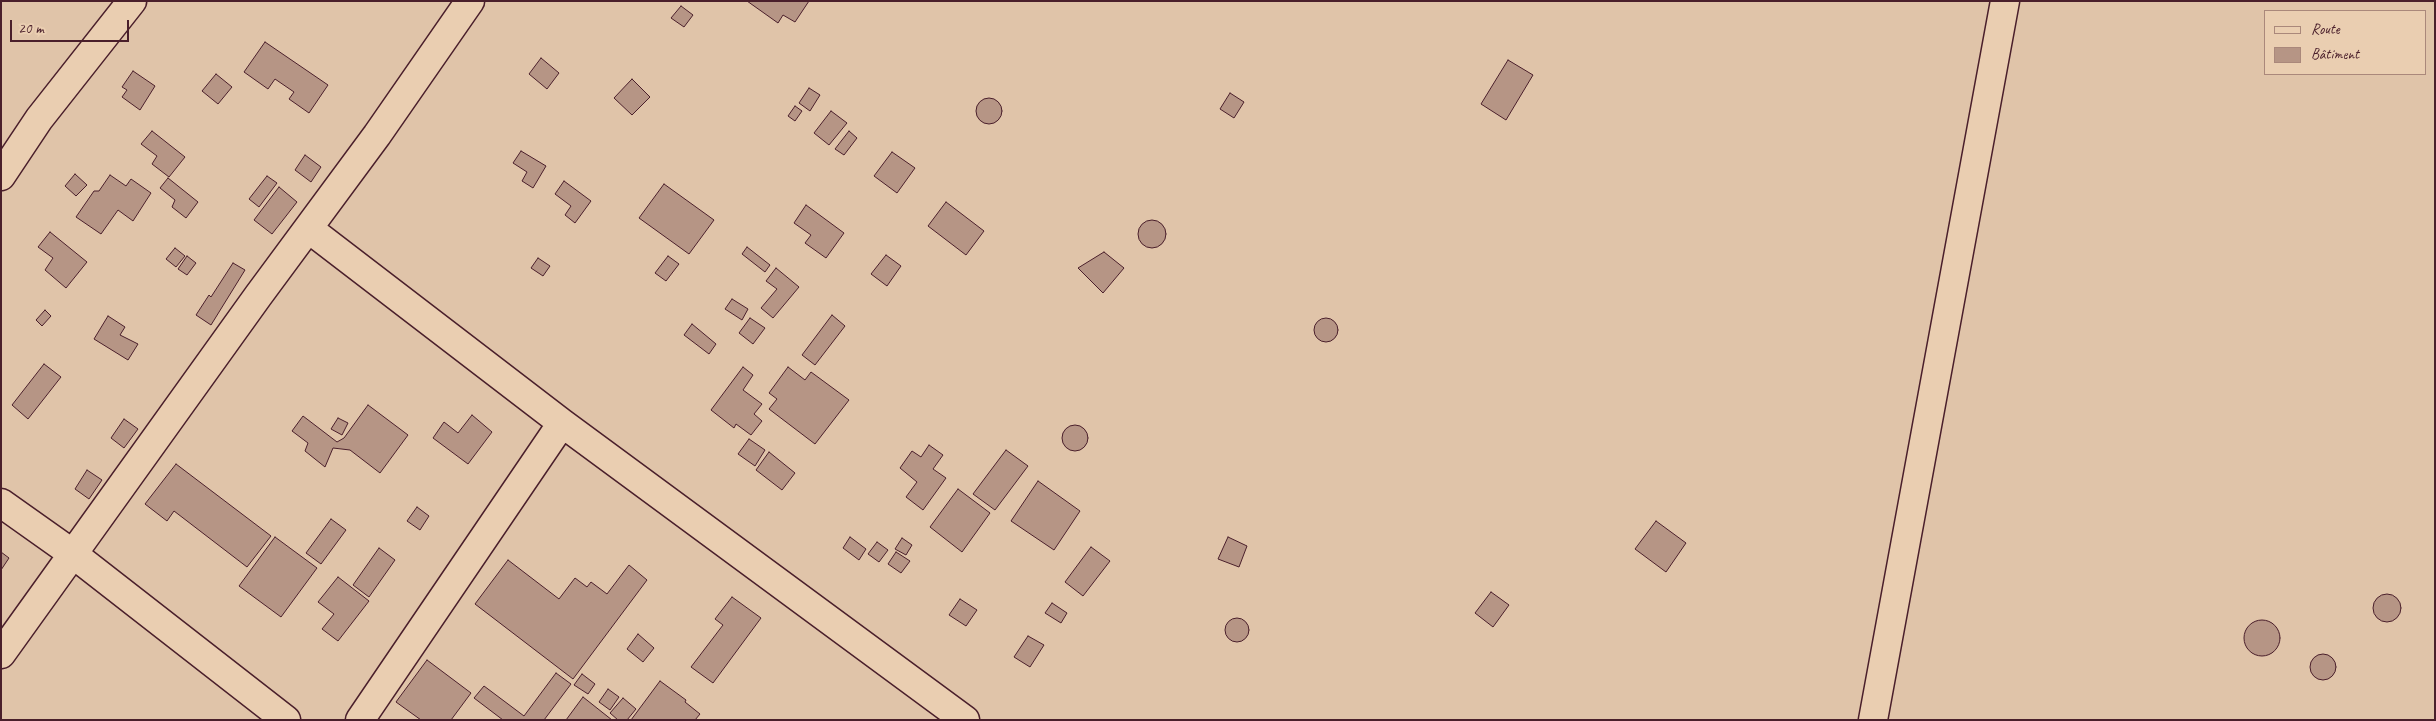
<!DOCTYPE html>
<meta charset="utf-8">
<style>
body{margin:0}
#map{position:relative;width:2436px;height:721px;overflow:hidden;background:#e0c4a9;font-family:Caveat,sans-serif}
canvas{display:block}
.frame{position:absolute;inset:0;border:2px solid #4a1f2b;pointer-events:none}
.legend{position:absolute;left:2264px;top:10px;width:162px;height:65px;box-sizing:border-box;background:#eaceb1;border:1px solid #aa887b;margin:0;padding:6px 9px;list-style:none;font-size:15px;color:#4a1f2b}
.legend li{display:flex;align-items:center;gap:10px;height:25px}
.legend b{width:25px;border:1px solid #aa887b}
.scale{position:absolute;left:10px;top:20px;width:119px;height:22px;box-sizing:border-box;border:2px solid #4a1f2b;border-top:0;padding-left:6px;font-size:15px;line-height:18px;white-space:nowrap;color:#4a1f2b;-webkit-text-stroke:4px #eaceb1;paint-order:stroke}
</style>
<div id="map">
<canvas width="2436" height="721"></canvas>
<div class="frame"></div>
<ul class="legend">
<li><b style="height:6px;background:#eaceb1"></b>Route</li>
<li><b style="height:14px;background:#b69585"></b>Bâtiment</li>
</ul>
<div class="scale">20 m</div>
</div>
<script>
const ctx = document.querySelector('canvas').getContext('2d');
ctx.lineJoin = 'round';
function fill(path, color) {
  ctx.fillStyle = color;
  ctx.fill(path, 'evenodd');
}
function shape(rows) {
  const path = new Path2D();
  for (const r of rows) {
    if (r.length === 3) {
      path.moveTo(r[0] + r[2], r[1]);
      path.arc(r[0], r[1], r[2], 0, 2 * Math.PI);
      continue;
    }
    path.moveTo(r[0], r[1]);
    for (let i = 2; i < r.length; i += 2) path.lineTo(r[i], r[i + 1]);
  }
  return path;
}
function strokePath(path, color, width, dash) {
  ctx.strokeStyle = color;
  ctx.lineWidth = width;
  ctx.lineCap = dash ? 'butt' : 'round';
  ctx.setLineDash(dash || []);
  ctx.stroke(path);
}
const building = shape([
 [747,1,809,1,795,22,783,15,778,23,747,1],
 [681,6,693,15,684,27,671,18,681,6],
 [265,42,328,85,309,113,289,99,294,92,275,79,268,89,244,72,265,42],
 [541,58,559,73,547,89,529,74,541,58],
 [1508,60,1533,75,1506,120,1481,104,1508,60],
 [133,71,155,86,140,110,122,97,127,90,122,87,133,71],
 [216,74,232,87,218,104,202,91,216,74],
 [632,79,650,97,632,115,614,98,632,79],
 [809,88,820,95,810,111,799,103,809,88],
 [1230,93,1244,102,1234,118,1220,109,1230,93],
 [989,111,13],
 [795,106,802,111,795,121,788,116,795,106],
 [831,111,847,123,829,145,814,133,831,111],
 [152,131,185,157,169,177,152,164,157,156,141,144,152,131],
 [849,131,857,138,844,155,835,149,849,131],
 [521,151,546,166,533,188,522,181,527,172,513,163,521,151],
 [892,152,915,168,897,193,874,176,892,152],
 [305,155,321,167,311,182,295,170,305,155],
 [75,174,87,185,76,196,65,186,75,174],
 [110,175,126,186,131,179,151,193,133,221,118,210,101,234,76,217,94,191,99,191,110,175],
 [267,176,277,183,259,207,249,199,267,176],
 [168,178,198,202,186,218,172,207,175,200,160,188,168,178],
 [564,181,591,201,575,223,565,215,571,206,555,194,564,181],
 [664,184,714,220,689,254,639,218,664,184],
 [279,187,297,202,272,234,254,220,279,187],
 [946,202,984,231,966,255,928,226,946,202],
 [806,205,844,233,826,258,805,243,811,235,794,223,806,205],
 [1152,234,14],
 [50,232,87,262,66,288,45,270,53,258,38,247,50,232],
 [747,247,770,265,765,272,742,254,747,247],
 [175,248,185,256,176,267,166,259,175,248],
 [1104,252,1124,268,1103,293,1078,268,1104,252],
 [886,255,901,266,887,286,871,274,886,255],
 [187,256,196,263,187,275,178,269,187,256],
 [668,256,679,264,666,281,655,273,668,256],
 [538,258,550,266,543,276,531,268,538,258],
 [233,263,245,270,211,325,196,315,209,295,211,297,233,263],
 [776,268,799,287,773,318,761,308,777,289,766,281,776,268],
 [732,299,748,309,742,320,725,309,732,299],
 [45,310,51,316,42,326,36,320,45,310],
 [832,315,845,326,815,365,802,355,832,315],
 [108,316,125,327,120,335,138,344,128,360,94,339,108,316],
 [750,318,765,328,753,344,739,333,750,318],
 [1326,330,12],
 [692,324,716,344,709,354,684,335,692,324],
 [44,364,61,377,28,419,12,405,44,364],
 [743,367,753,375,743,390,762,404,754,414,762,421,751,435,736,424,734,428,711,410,743,367],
 [788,367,805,380,811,372,849,400,815,444,769,409,777,399,769,393,788,367],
 [368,405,408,435,380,473,350,450,333,448,325,467,305,451,308,443,292,431,303,416,337,442,344,438,368,405],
 [472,415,492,432,468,464,433,438,444,422,458,433,472,415],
 [338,418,348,423,342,435,331,429,338,418],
 [124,419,138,429,124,448,111,438,124,419],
 [1075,438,13],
 [749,439,765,450,755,466,738,454,749,439],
 [929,445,943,455,933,469,946,478,923,510,906,497,917,482,900,468,912,451,921,457,929,445],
 [1006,450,1028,466,995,510,973,494,1006,450],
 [769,452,795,473,782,490,756,470,769,452],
 [176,464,271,536,247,567,174,511,167,521,145,504,176,464],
 [87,470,102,480,89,499,75,489,87,470],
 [1038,481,1080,511,1054,550,1011,521,1038,481],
 [958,489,990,513,962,552,930,527,958,489],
 [417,507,429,516,420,530,407,521,417,507],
 [331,519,346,530,321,564,306,553,331,519],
 [1656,521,1686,543,1666,572,1635,549,1656,521],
 [275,537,317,568,281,617,239,586,275,537],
 [850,537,866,549,859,560,843,548,850,537],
 [1228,537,1247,546,1239,567,1218,559,1228,537],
 [902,538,912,545,906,555,895,549,902,538],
 [877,542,888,550,879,562,868,554,877,542],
 [1091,547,1110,561,1083,596,1065,582,1091,547],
 [379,548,395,560,369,597,353,585,379,548],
 [1,552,9,558,1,570,1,552],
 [896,552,910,561,901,573,888,564,896,552],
 [508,560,559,599,575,578,587,587,591,582,607,594,629,565,647,580,573,679,475,604,508,560],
 [338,577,369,601,338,641,322,629,334,614,318,602,338,577],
 [1491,592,1509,605,1493,627,1475,613,1491,592],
 [2387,608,14],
 [732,597,761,618,713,683,691,667,723,625,715,619,732,597],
 [960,599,977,610,966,626,949,615,960,599],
 [1052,603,1067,613,1061,623,1045,613,1052,603],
 [1237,630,12],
 [2262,638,18],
 [638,634,654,648,643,662,627,649,638,634],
 [1028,636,1044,645,1030,667,1014,657,1028,636],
 [2323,667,13],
 [427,660,471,693,451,720,421,720,396,702,427,660],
 [556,673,571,684,544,720,503,720,474,698,484,686,524,716,556,673],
 [582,674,595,684,588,694,574,685,582,674],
 [660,681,686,700,685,702,700,714,695,720,631,720,660,681],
 [608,689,619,697,610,710,599,702,608,689],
 [583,697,612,720,566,720,583,697],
 [623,698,636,709,627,720,618,720,610,713,623,698]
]);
fill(building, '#b69585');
strokePath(building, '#4a1f2b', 1);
const minor = shape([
 [1,176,39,119,132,1],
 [309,229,562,423,965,720],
 [1,503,73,554,286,720],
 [1,654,258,296,377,135,470,1],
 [360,720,562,423]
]);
const secondary = shape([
 [1873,720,2005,1]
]);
strokePath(minor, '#4a1f2b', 31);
strokePath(secondary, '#4a1f2b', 31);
strokePath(minor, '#eaceb1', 28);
strokePath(secondary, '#eaceb1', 28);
</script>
